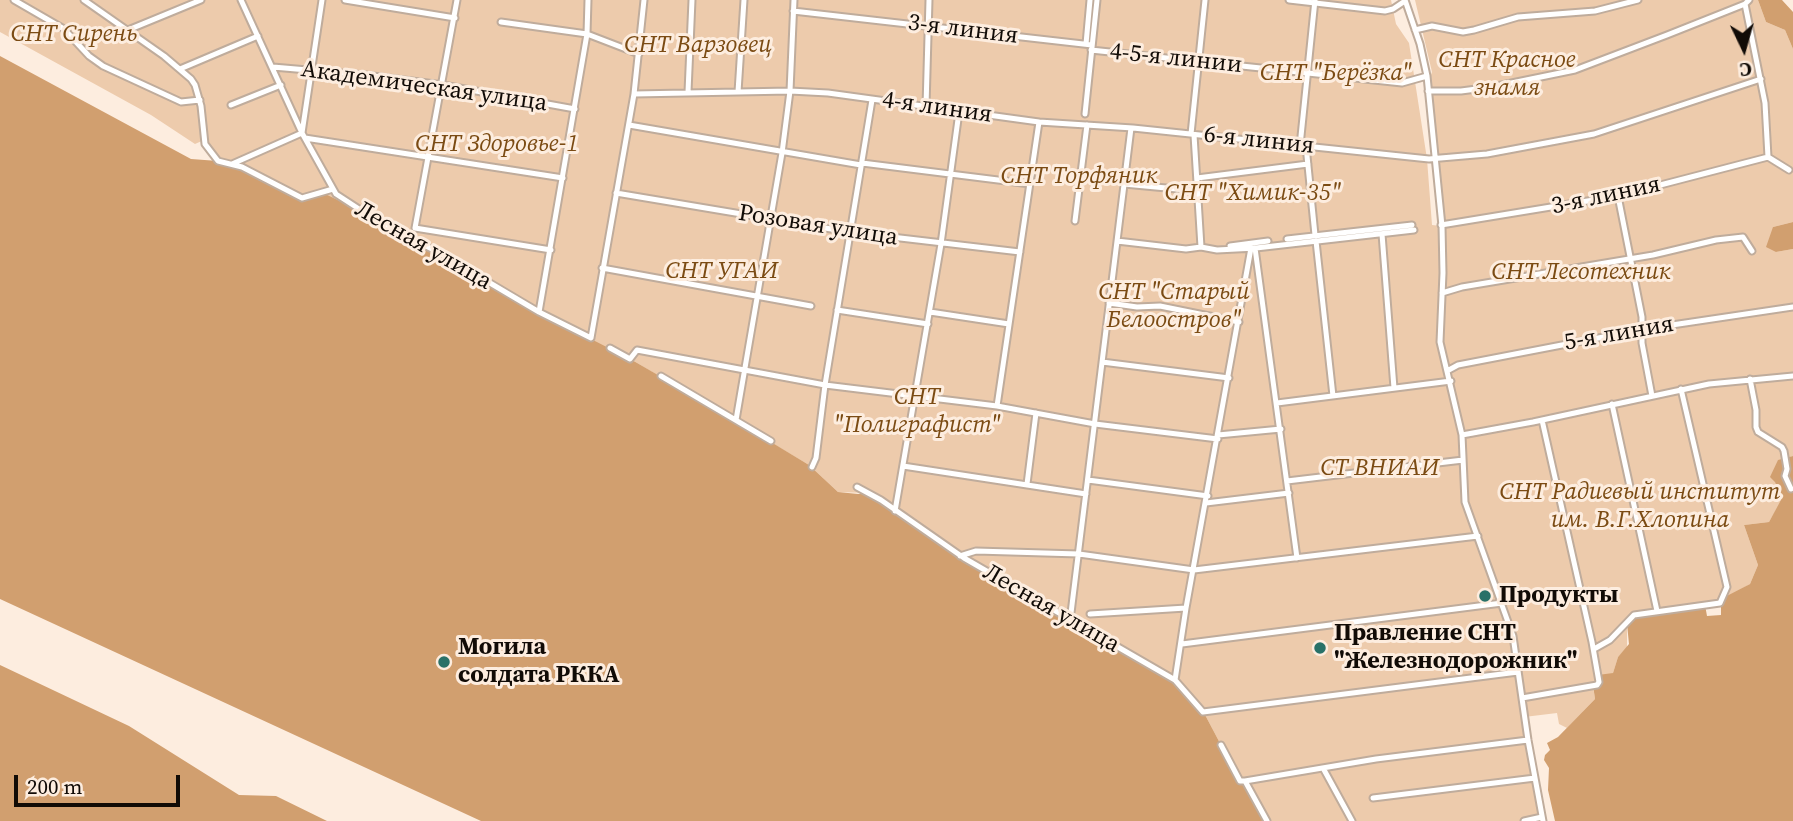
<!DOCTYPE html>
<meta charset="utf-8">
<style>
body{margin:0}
#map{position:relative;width:1793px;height:821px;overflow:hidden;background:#fdeddf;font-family:"Source Serif 4",serif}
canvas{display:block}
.north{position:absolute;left:1709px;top:14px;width:70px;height:70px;-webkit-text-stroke:5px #fdeddf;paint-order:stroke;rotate:175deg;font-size:19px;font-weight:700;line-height:28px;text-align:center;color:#110b06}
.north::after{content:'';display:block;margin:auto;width:24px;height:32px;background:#110b06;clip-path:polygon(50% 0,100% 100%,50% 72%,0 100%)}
.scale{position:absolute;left:14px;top:775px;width:166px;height:32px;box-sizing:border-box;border:4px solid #110b06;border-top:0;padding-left:9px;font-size:21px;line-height:24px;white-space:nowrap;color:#110b06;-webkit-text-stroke:5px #fdeddf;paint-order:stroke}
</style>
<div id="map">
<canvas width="1793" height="821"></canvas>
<div class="north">С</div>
<div class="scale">200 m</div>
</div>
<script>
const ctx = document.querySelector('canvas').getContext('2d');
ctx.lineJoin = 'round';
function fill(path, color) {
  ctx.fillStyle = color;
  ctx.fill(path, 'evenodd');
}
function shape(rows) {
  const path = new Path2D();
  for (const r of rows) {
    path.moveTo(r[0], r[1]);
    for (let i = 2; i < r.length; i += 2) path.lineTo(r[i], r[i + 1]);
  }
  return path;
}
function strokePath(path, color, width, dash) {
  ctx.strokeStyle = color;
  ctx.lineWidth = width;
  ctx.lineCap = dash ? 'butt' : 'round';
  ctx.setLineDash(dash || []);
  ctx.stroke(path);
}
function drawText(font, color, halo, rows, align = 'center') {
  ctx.font = font + ' "Source Serif 4",serif';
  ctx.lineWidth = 6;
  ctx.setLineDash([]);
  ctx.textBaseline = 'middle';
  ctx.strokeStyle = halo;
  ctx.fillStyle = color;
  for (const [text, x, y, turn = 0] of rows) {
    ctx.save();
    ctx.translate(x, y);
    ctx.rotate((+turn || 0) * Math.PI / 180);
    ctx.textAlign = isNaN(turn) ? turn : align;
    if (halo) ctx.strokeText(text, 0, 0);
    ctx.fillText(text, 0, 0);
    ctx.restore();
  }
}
fill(shape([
 [0,0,1090,0,1085,44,1091,46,1097,0,1391,0,1396,24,1409,43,1427,159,1432,225,1441,226,1428,83,1432,72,1415,0,1758,0,1766,22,1785,30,1793,49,1793,222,1773,227,1776,252,1793,249,1793,456,1778,461,1775,482,1782,500,1769,522,1744,525,1758,565,1750,584,1720,602,1627,624,1627,648,1618,657,1613,673,1593,686,1595,699,1567,728,1559,724,1557,713,1524,717,1540,818,1525,821,1267,821,1240,781,1203,711,969,561,869,493,838,492,809,465,632,360,302,198,223,162,204,140,195,144,151,115,0,32]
]), '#edcbac');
fill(shape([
 [1758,0,1782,0,1793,12,1793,49,1785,30,1766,22],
 [0,56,191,159,218,161,242,167,302,198,323,193,361,211,436,251,552,319,632,360,713,407,809,465,838,492,858,494,869,493,927,534,1175,680,1203,711,1240,781,1246,781,1267,821,481,821,0,599],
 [1793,222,1793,249,1776,252,1766,247,1773,227],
 [1793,456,1793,821,1555,821,1548,790,1549,768,1544,760,1545,755,1550,750,1547,743,1558,737,1595,699,1593,685,1597,685,1598,675,1613,673,1618,657,1629,644,1627,624,1630,618,1705,605,1707,616,1721,615,1721,599,1750,584,1758,565,1744,525,1769,522,1781,500,1775,482,1770,477,1778,460],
 [0,665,129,726,239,795,276,796,327,821,0,821]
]), '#d19f6f');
const street = shape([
 [14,0,64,29,89,56,103,66,181,102,200,100],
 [84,0,164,56,191,79,195,85,201,106,205,144,218,161,242,167,302,198,333,189],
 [241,0,302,133,336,194,382,224,436,251,539,312,591,338,634,94,644,0],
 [345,0,455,18],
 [457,0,415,228,551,250],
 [1289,0,1385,11,1393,9,1405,1],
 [1405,0,1420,44,1427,76,1442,226,1443,273,1440,342,1462,435,1465,502,1513,636,1528,740,1543,821],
 [1745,4,1765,103,1768,157],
 [793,11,1092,45],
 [501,22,587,34,639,54],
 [128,30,201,0],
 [1415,30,1432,26,1463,32,1474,30,1518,17,1595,11,1638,0],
 [1086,44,1090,0],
 [1091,50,1402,83,1427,76],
 [273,67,365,75,443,85,575,109],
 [180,69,258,36],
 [1428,91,1461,91,1492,87,1575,70,1667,35,1745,4,1749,0],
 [688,92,692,0],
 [738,92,744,0],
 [634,94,790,91,828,93,1039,122,1133,128,1429,159,1487,154,1594,134,1761,79],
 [231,105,281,85],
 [926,107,929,0],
 [1085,114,1097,0],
 [629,125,861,165],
 [1191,134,1205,0],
 [1194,135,1201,247],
 [305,138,563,178],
 [1300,146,1315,0],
 [1306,146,1315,235],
 [1768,157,1789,170],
 [862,163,1030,184],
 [232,164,302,133,322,0],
 [1197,178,1308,164],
 [1124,184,1198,191],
 [616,193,849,232,1020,252],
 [1618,196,1642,317,1642,343,1652,396],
 [1075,221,1087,125],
 [1441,225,1618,196,1768,157],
 [1382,234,1394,388],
 [1287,239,1412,225],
 [1117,241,1186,249,1201,247,1217,250,1256,248,1414,230],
 [1316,241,1333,396],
 [1230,246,1268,241],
 [1255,248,1297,558],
 [602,268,811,306],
 [1442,293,1462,287,1653,255,1716,240,1743,237,1752,251],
 [1109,303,1137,307,1160,306,1239,322],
 [837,310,928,324],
 [539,312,587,34,588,0],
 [930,312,1009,324],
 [610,348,630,359,637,350,825,385,997,406,1095,424,1218,439],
 [1102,362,1229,378],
 [1447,371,1458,365,1645,329,1793,307],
 [661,376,771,441],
 [1750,379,1756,410,1756,427,1758,432,1782,447,1784,451,1787,469,1785,476,1791,489],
 [1277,403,1451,381],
 [1612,404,1657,611],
 [997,406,1039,122],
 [736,420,782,153,790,91,794,0],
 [1218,435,1281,429],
 [1462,435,1533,422,1709,384,1793,376],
 [903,466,1086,494],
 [812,467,816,458,825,385,872,100],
 [1088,480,1208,496],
 [1287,481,1463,460],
 [1027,484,1036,413],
 [857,487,881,500,964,558,1175,680,1203,712,1518,672],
 [1206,503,1289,493],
 [895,511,941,244,959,112],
 [960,556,976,551,1079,554,1194,570,1478,536],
 [1090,614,1186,608],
 [1070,621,1131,128],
 [1182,644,1502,603],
 [1594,649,1610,640,1634,615,1720,603,1727,587,1681,389],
 [1175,680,1186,608,1251,248],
 [1522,698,1597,685,1599,682,1592,642,1542,420],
 [1221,745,1240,781,1245,781,1267,821],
 [1323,768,1352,821],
 [1245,781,1376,759,1528,740],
 [1373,798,1535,778],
 [1524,821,1542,817]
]);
strokePath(street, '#bfac9c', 9);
strokePath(street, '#fff', 5);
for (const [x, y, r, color] of [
 [1485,596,7,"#297168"],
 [1320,648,7,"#297168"],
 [444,662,7,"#297168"]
]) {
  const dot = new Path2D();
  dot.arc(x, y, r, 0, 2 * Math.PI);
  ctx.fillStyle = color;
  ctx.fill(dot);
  strokePath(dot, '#fdeddf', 2.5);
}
drawText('24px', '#110b06', '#fdeddf', [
 ["3-я линия",963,30,7],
 ["4-5-я линии",1176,59,6],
 ["Академическая улица",424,87,8],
 ["4-я линия",937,108,8],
 ["6-я линия",1259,141,6],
 ["3-я линия",1606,196,-12],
 ["Розовая улица",818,226,9],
 ["Лесная улица",423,246,30],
 ["5-я линия",1619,334,-10],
 ["Лесная улица",1051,609,30]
]);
drawText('italic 24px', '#7b4b13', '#fdeddf', [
 ["СНТ Сирень",74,35],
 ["СНТ Варзовец",698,46],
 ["СНТ Красное",1507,61],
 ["знамя",1507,89],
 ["СНТ \"Берёзка\"",1336,74],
 ["СНТ Здоровье-1",497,145],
 ["СНТ Торфяник",1079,177],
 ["СНТ \"Химик-35\"",1253,194],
 ["СНТ УГАИ",722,272],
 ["СНТ Лесотехник",1581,273],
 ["СНТ \"Старый",1174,293],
 ["Белоостров\"",1174,321],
 ["СНТ",917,398],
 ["\"Полиграфист\"",917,426],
 ["СТ ВНИАИ",1380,469],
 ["СНТ Радиевый институт",1640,493],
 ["им. В.Г.Хлопина",1640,521]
]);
drawText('bold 24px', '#110b06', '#fdeddf', [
 ["Продукты",1499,596],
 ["Правление СНТ",1334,634],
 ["\"Железнодорожник\"",1334,662],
 ["Могила",458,648],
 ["солдата РККА",458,676]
], 'left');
</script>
